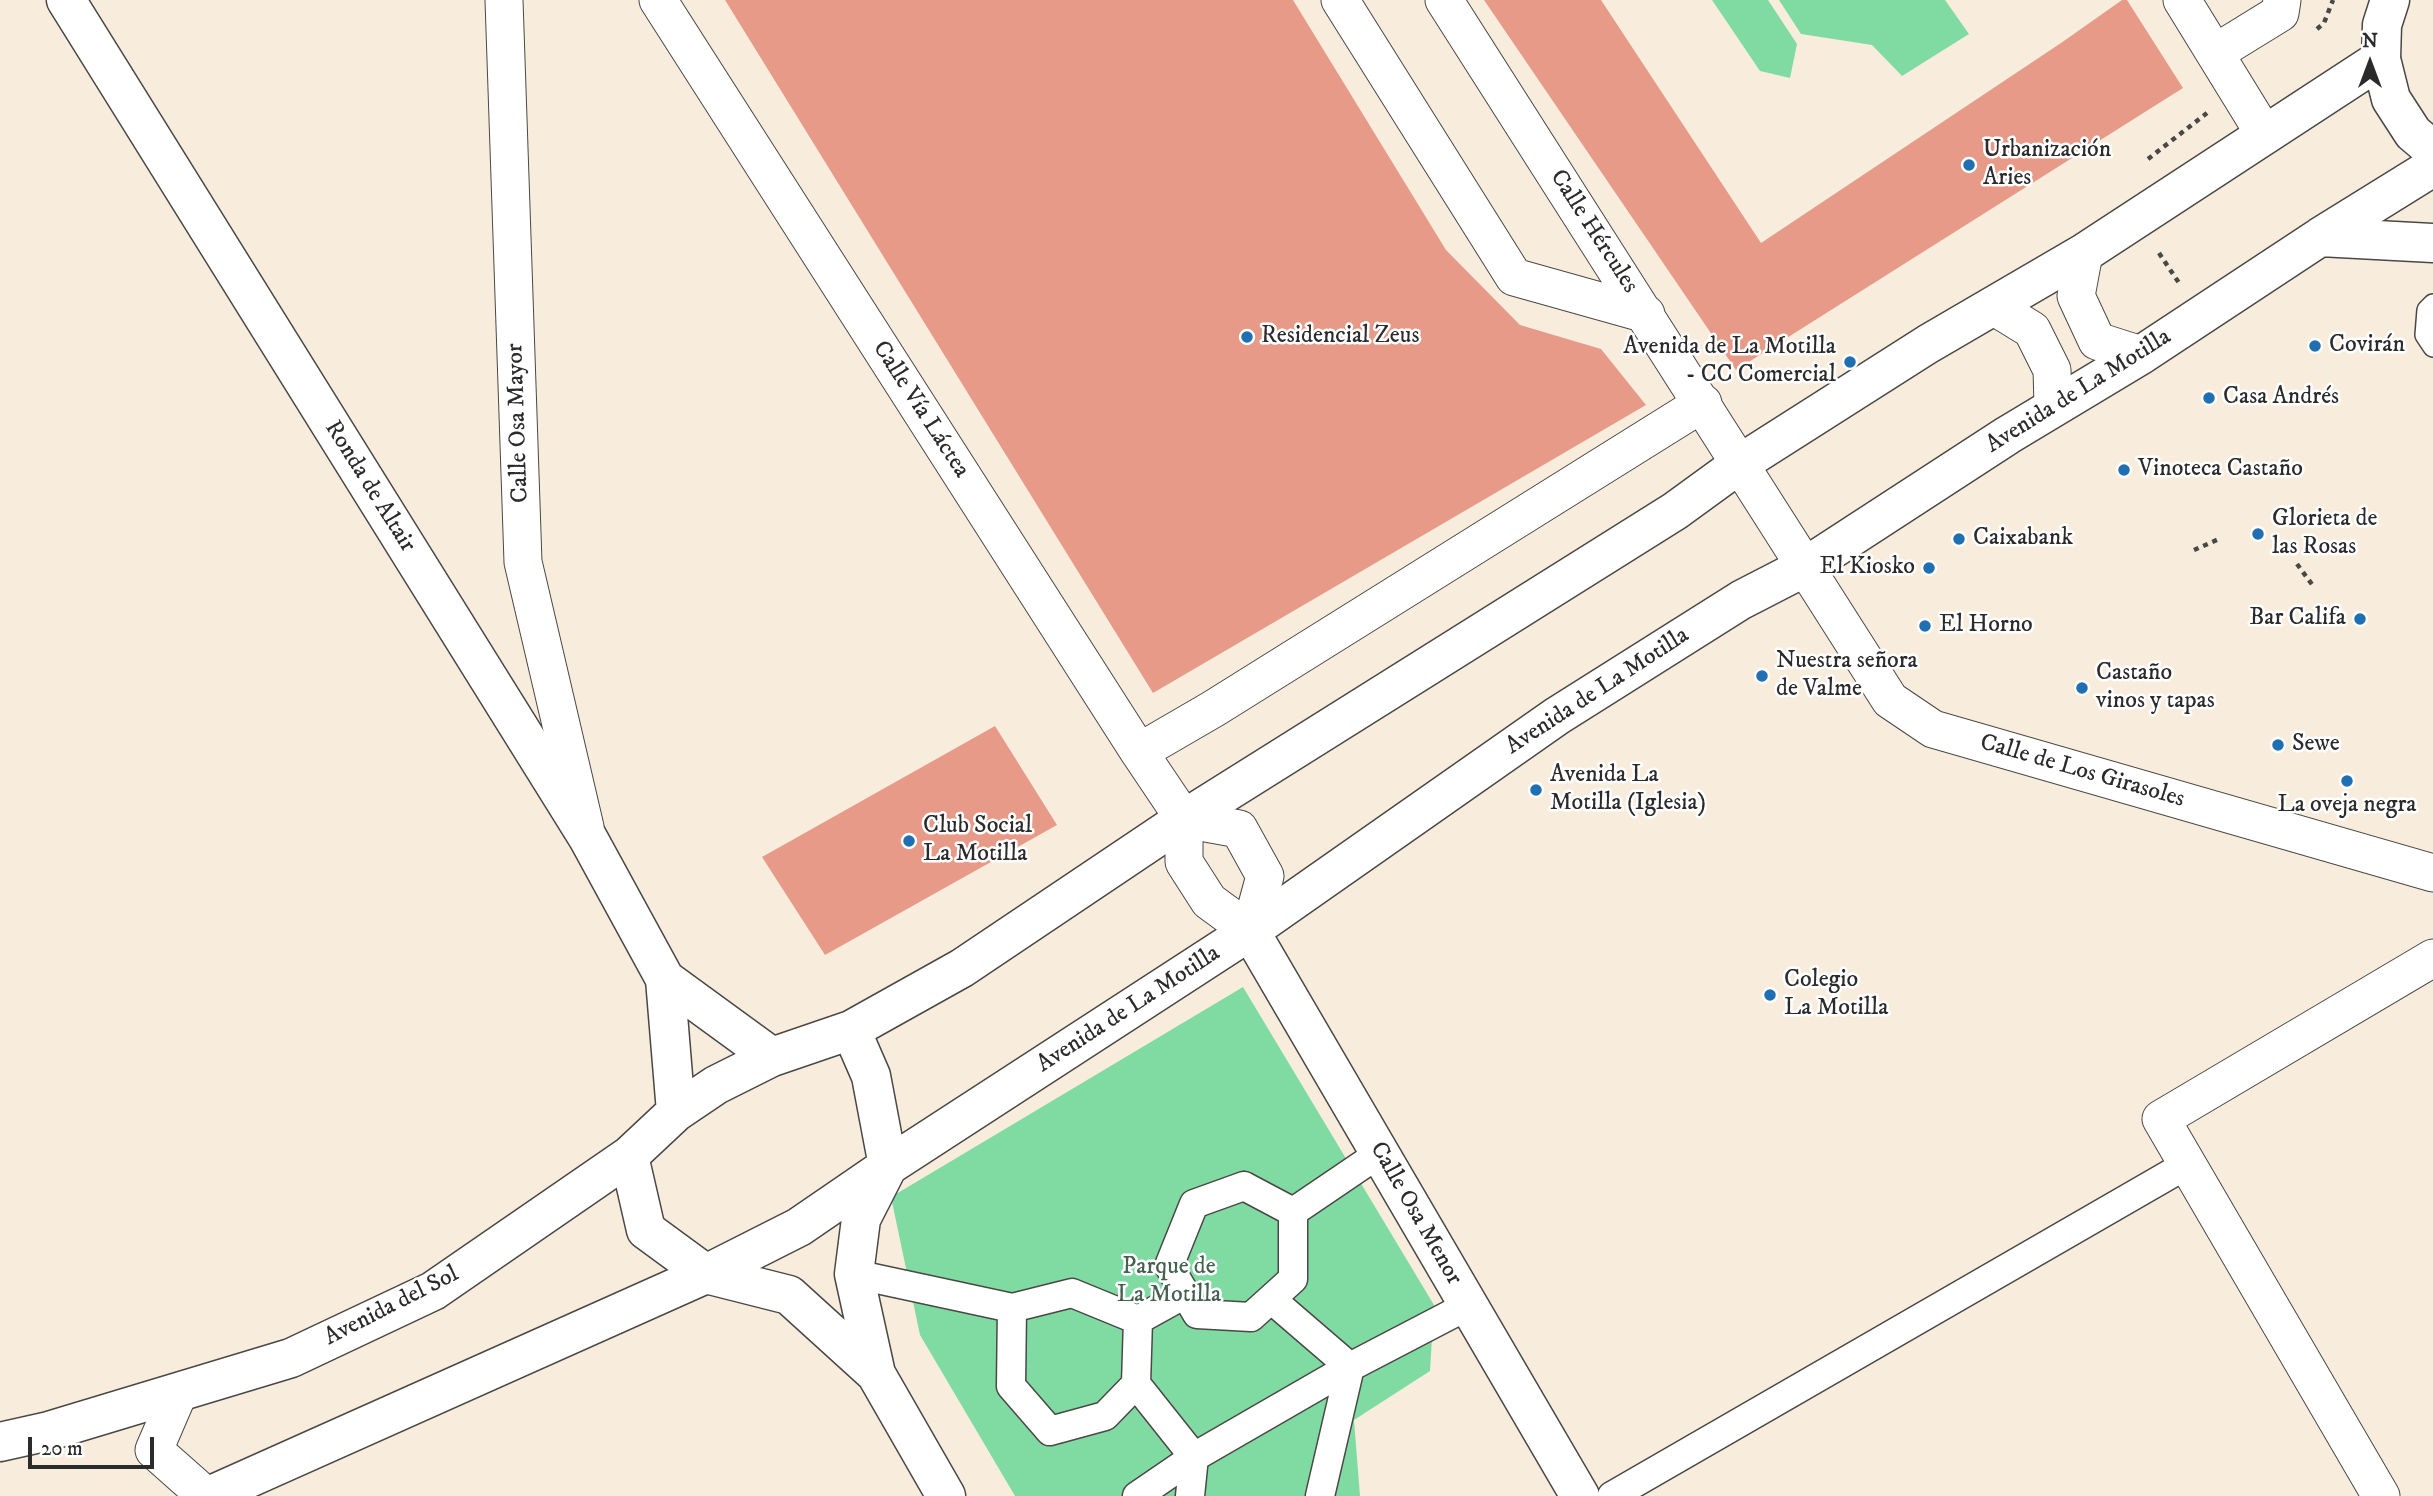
<!DOCTYPE html>
<meta charset="utf-8">
<style>
body{margin:0}
#map{position:relative;width:2433px;height:1496px;overflow:hidden;background:#f8eddc;font-family:"IM FELL DW Pica",serif}
canvas{display:block}
.north{position:absolute;left:2335px;top:28px;width:70px;height:70px;-webkit-text-stroke:5px #fff;paint-order:stroke;rotate:0deg;font-size:19px;font-weight:700;line-height:28px;text-align:center;color:#2b2b2b}
.north::after{content:'';display:block;margin:auto;width:24px;height:32px;background:#2b2b2b;clip-path:polygon(50% 0,100% 100%,50% 72%,0 100%)}
.scale{position:absolute;left:28px;top:1437px;width:126px;height:32px;box-sizing:border-box;border:4px solid #2b2b2b;border-top:0;padding-left:9px;font-size:21px;line-height:24px;white-space:nowrap;color:#2b2b2b;-webkit-text-stroke:5px #fff;paint-order:stroke}
</style>
<div id="map">
<canvas width="2433" height="1496"></canvas>
<div class="north">N</div>
<div class="scale">20 m</div>
</div>
<script>
const ctx = document.querySelector('canvas').getContext('2d');
ctx.lineJoin = 'round';
function fill(path, color) {
  ctx.fillStyle = color;
  ctx.fill(path, 'evenodd');
}
function shape(rows) {
  const path = new Path2D();
  for (const r of rows) {
    path.moveTo(r[0], r[1]);
    for (let i = 2; i < r.length; i += 2) path.lineTo(r[i], r[i + 1]);
  }
  return path;
}
function strokePath(path, color, width, dash) {
  ctx.strokeStyle = color;
  ctx.lineWidth = width;
  ctx.lineCap = dash ? 'butt' : 'round';
  ctx.setLineDash(dash || []);
  ctx.stroke(path);
}
function drawText(font, color, halo, rows, align = 'center') {
  ctx.font = font + ' "IM FELL DW Pica",serif';
  ctx.lineWidth = 5;
  ctx.setLineDash([]);
  ctx.textBaseline = 'middle';
  ctx.strokeStyle = halo;
  ctx.fillStyle = color;
  for (const [text, x, y, turn = 0] of rows) {
    ctx.save();
    ctx.translate(x, y);
    ctx.rotate((+turn || 0) * Math.PI / 180);
    ctx.textAlign = isNaN(turn) ? turn : align;
    if (halo) ctx.strokeText(text, 0, 0);
    ctx.fillText(text, 0, 0);
    ctx.restore();
  }
}
fill(shape([
 [1712,0,1768,0,1797,44,1790,78,1760,71],
 [1779,0,1945,0,1969,34,1902,76,1872,45,1801,34],
 [1243,987,1434,1305,1430,1371,1354,1420,1360,1496,1015,1496,920,1335,891,1197]
]), '#80dba2');
fill(shape([
 [725,0,1293,0,1446,250,1520,325,1601,349,1646,405,1153,693],
 [1484,0,1601,0,1761,243,2061,43,2122,0,2127,0,2183,88,1736,370],
 [995,726,1057,825,825,955,762,857]
]), '#e79a87');
const service = shape([
 [2433,304,2427,310,2425,335,2433,347]
]);
const pedestrian = shape([
 [1244,1186,1293,1212,1293,1279,1251,1317,1197,1314,1169,1266,1194,1204,1244,1186],
 [1293,1212,1380,1153],
 [854,1274,1012,1308,1072,1293,1138,1320],
 [1271,1299,1350,1367],
 [1012,1308,1011,1386,1050,1431,1105,1416,1136,1384],
 [1138,1320,1136,1384,1194,1457,1190,1496],
 [1138,1320,1185,1294],
 [1137,1496,1194,1457,1350,1367,1469,1305],
 [1320,1496,1350,1367],
 [1612,1496,2186,1165]
]);
const minor = shape([
 [504,0,523,562,585,827],
 [658,0,1139,752,1184,819],
 [1340,0,1514,277,1646,314],
 [1444,0,1890,700,1933,729,2433,873],
 [2182,0,2265,135],
 [2215,53,2280,13,2282,0],
 [2084,253,2076,296,2097,341,2141,355],
 [1993,306,2032,330,2052,370,2053,406],
 [1139,752,1213,709,1703,403],
 [1184,819,1239,829,1265,876,1250,931,1209,901,1184,862,1184,819],
 [179,1392,154,1450,206,1496],
 [2381,1496,2161,1119,2433,958]
]);
const tertiary = shape([
 [66,0,588,838,665,979,676,1112],
 [2320,237,2433,243],
 [1250,931,1580,1496],
 [665,979,772,1057],
 [851,1030,871,1076,888,1166],
 [629,1156,646,1230,706,1274,789,1295,876,1374],
 [887,1168,861,1219,854,1274,876,1374,946,1496],
 [0,1442,49,1431,291,1358,433,1291,629,1156,676,1112,716,1085,772,1057,851,1030,962,968,1184,819,1675,511,1741,463,1928,344,2084,253,2381,59],
 [209,1496,706,1274,799,1227,888,1166,1250,931,1557,716,1741,600,1805,567,2008,435,2141,355,2320,237,2433,167]
]);
const primary = shape([
 [2390,0,2382,25,2381,59,2391,99,2413,133,2433,150]
]);
strokePath(service, '#4a4846', 22);
strokePath(pedestrian, '#4a4846', 31);
strokePath(minor, '#4a4846', 39);
strokePath(tertiary, '#4a4846', 41);
strokePath(primary, '#4a4846', 41);
strokePath(shape([
 [2317,29,2324,23,2333,0],
 [2148,159,2207,113],
 [2159,253,2179,283],
 [2194,550,2219,539],
 [2297,564,2314,587]
]), '#4a4846', 4.5, [5, 5]);
strokePath(service, '#fff', 19);
strokePath(pedestrian, '#fff', 28);
strokePath(minor, '#fff', 37);
strokePath(tertiary, '#fff', 38);
strokePath(primary, '#fff', 38);
for (const [x, y, r, color] of [
 [1969,165,7,"#1f6fb2"],
 [1247,337,7,"#1f6fb2"],
 [2315,346,7,"#1f6fb2"],
 [1850,362,7,"#1f6fb2"],
 [2209,398,7,"#1f6fb2"],
 [2124,470,7,"#1f6fb2"],
 [2258,534,7,"#1f6fb2"],
 [1959,539,7,"#1f6fb2"],
 [1929,568,7,"#1f6fb2"],
 [2360,619,7,"#1f6fb2"],
 [1925,626,7,"#1f6fb2"],
 [1762,676,7,"#1f6fb2"],
 [2082,688,7,"#1f6fb2"],
 [2278,745,7,"#1f6fb2"],
 [2347,781,7,"#1f6fb2"],
 [1536,790,7,"#1f6fb2"],
 [909,841,7,"#1f6fb2"],
 [1770,995,7,"#1f6fb2"]
]) {
  const dot = new Path2D();
  dot.arc(x, y, r, 0, 2 * Math.PI);
  ctx.fillStyle = color;
  ctx.fill(dot);
  strokePath(dot, '#fff', 2.5);
}
drawText('24px', '#2b2b2b', '#fff', [
 ["Urbanización",1983,151],
 ["Aries",1983,179],
 ["Residencial Zeus",1261,337],
 ["Covirán",2329,346],
 ["Avenida de La Motilla",1836,348,"right"],
 ["- CC Comercial",1836,376,"right"],
 ["Casa Andrés",2223,398],
 ["Vinoteca Castaño",2138,470],
 ["Glorieta de",2272,520],
 ["las Rosas",2272,548],
 ["Caixabank",1973,539],
 ["El Kiosko",1915,568,"right"],
 ["Bar Califa",2346,619,"right"],
 ["El Horno",1939,626],
 ["Nuestra señora",1776,662],
 ["de Valme",1776,690],
 ["Castaño",2096,674],
 ["vinos y tapas",2096,702],
 ["Sewe",2292,745],
 ["Avenida La",1550,776],
 ["Motilla (Iglesia)",1550,804],
 ["La oveja negra",2347,806,"center"],
 ["Club Social",923,827],
 ["La Motilla",923,855],
 ["Colegio",1784,981],
 ["La Motilla",1784,1009]
], 'left');
drawText('24px', '#2b2b2b', '#fff', [
 ["Calle Hércules",1593,232,57],
 ["Avenida de La Motilla",2079,392,-32],
 ["Calle Vía Láctea",920,410,57],
 ["Calle Osa Mayor",519,423,-92],
 ["Ronda de Altair",369,487,58],
 ["Avenida de La Motilla",1598,692,-33],
 ["Calle de Los Girasoles",2082,772,16],
 ["Avenida de La Motilla",1129,1010,-33],
 ["Calle Osa Menor",1415,1214,60],
 ["Avenida del Sol",392,1307,-27]
]);
drawText('24px', '#44604f', '#fff', [
 ["Parque de",1169,1268],
 ["La Motilla",1169,1296]
]);
</script>
